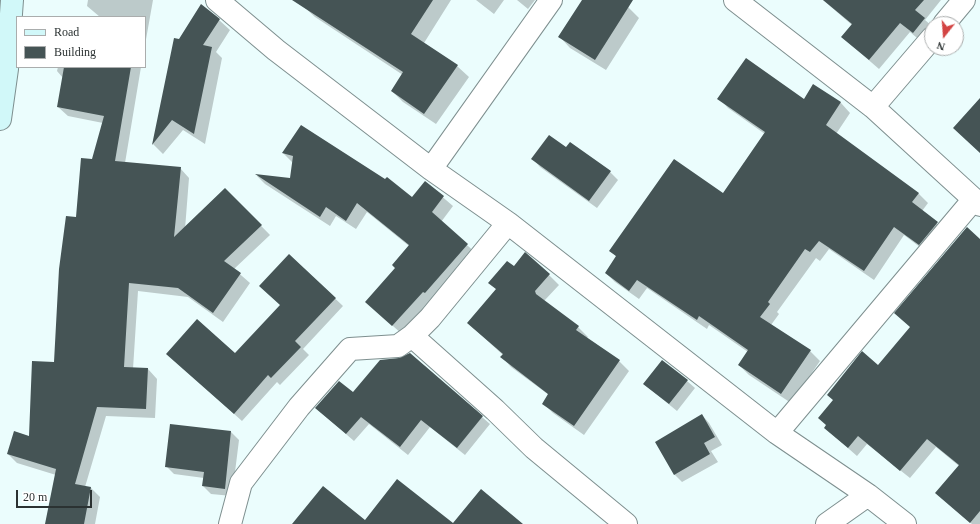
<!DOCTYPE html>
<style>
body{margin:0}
#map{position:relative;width:980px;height:524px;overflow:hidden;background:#ebfdfd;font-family:"Times New Roman",serif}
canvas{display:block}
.legend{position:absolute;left:16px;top:16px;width:130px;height:52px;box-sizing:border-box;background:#fff;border:1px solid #aaadad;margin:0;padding:5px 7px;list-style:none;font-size:12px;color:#2b3232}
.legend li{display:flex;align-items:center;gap:8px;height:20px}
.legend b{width:20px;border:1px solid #aaadad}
.north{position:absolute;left:924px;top:16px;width:40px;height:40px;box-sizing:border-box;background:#fff;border:1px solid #aaadad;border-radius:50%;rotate:197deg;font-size:11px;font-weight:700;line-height:16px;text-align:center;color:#2b3232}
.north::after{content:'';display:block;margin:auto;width:14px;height:18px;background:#d34443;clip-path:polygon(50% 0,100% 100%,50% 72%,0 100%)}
.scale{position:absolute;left:16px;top:490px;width:76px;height:18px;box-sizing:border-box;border:2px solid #2b3232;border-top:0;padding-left:5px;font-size:12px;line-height:14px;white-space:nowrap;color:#2b3232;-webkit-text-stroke:3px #fff;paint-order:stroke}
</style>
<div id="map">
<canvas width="980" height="524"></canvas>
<ul class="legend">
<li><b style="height:5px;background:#d1f8f9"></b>Road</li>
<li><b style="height:11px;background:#455455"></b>Building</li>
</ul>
<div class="north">N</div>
<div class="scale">20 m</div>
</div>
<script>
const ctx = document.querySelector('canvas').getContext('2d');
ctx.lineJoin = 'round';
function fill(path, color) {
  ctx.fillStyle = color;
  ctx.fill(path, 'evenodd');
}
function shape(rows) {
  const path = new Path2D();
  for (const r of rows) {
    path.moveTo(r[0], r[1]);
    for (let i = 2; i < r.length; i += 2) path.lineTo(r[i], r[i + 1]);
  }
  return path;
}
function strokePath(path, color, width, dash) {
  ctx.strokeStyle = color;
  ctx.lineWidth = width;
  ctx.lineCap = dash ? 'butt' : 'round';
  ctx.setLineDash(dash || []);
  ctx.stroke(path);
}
fill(shape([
 [88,0,153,0,145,45,145,17,100,17,87,6],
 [307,0,451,0,424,43,457,66,469,77,436,124,403,102,392,91,403,75,315,17,303,6],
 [476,0,504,0,494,14],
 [517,0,535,0,528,9],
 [583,0,632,0,628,7,639,18,606,70,570,48,559,36],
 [823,0,941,0,925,20,932,26,932,31,923,43,910,32,879,69,842,37,852,25],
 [219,20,230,30,216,52,222,58,205,144,183,130,163,154,153,144,175,40,179,40],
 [58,67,141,67,125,163,180,168,189,178,185,229,225,189,270,235,234,269,250,283,223,322,188,297,138,291,133,369,148,369,157,379,155,418,106,416,85,487,91,488,100,497,95,524,46,524,56,475,17,463,8,454,30,437,55,363,77,218,103,123,68,116,58,107,63,78,57,71],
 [813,85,841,103,850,113,836,134,919,194,928,203,922,211,947,233,929,254,904,235,874,280,829,249,820,261,816,258,777,312,779,314,771,325,810,351,820,361,791,403,749,375,739,365,748,352,709,325,707,329,647,288,639,299,615,282,606,273,617,257,611,251,723,194,765,134,728,108,719,98,804,100],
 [301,126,412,199,425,182,453,206,441,222,477,254,402,334,376,311,396,268,409,246,367,212,356,229,336,216,330,226,265,184,257,176,291,179,293,163,283,153],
 [566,149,610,172,618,180,597,208,540,167,533,159],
 [980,240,980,524,972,524,936,493,959,466,936,447,910,478,867,444,857,456,825,428,911,328],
 [289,255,343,306,303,349,309,355,280,385,277,382,242,421,175,361,235,354,281,306],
 [514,267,549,275,559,285,544,301,578,327,588,337,587,338,619,361,629,371,584,435,553,413,543,403,549,395,511,367,502,357,503,355,468,323,497,290,490,283],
 [687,381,695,388,677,411,644,384],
 [353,394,482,417,490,424,465,455,430,427,408,455,369,424,354,441,316,408],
 [702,415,709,423,722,445,711,451,718,462,682,482,674,474],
 [171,425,231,432,239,440,232,496,211,494,203,486,204,478,174,474,166,466]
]), '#0003');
fill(shape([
 [292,0,433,0,411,34,458,65,424,114,391,91,403,72],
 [582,0,633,0,595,60,558,37],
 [823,0,924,0,915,10,925,18,913,33,900,23,869,60,841,37,852,24],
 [201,4,220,19,203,45,212,47,194,134,172,120,152,145,174,38,179,39],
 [746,58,804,99,813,84,841,102,826,125,919,193,912,202,938,222,919,245,894,227,864,271,819,241,810,252,805,249,768,302,770,304,760,317,811,350,781,394,738,365,748,350,699,316,697,320,637,280,629,291,605,273,616,256,609,251,674,159,723,193,765,132,717,99],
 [64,67,131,67,115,161,181,167,174,237,225,188,262,225,224,261,241,273,213,313,178,288,129,283,124,367,148,368,146,409,97,407,75,484,91,487,84,524,45,524,56,469,7,454,14,431,29,436,32,361,54,362,59,269,66,216,76,217,81,158,92,159,104,116,57,107],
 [980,98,980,153,953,128],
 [301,125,385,179,387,177,412,197,425,181,444,196,432,212,468,244,425,293,423,292,392,326,365,302,395,268,392,265,409,245,357,203,346,221,326,207,320,217,255,174,290,178,293,156,282,153],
 [549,135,566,147,570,142,611,171,589,201,531,159],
 [967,227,980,239,980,511,970,523,935,493,959,465,927,439,900,471,858,436,848,448,824,428,826,425,818,418,833,400,827,395,862,351,878,365,910,327,894,313],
 [525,252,550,274,535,291,536,294,579,326,576,330,620,360,574,426,542,404,548,394,500,357,503,354,467,323,496,289,488,283,507,261,514,266],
 [289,254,336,298,295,341,301,347,271,378,268,375,234,414,166,354,197,319,235,353,280,305,259,286],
 [410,353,483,416,457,448,421,420,400,447,361,417,346,434,315,408,339,381,353,392,380,360,399,358],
 [662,360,688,380,669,404,643,384],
 [702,414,715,437,704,443,710,454,674,475,655,442],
 [170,424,231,431,225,489,202,486,204,472,165,467],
 [397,479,453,523,481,489,523,524,292,524,323,486,365,520]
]), '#455455');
const street = shape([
 [217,0,276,50,431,169,508,223,777,433,868,495,905,524],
 [735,0,873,107,980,205],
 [944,24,964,0],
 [873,107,932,38],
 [431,169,551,0],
 [412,336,495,410,534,448,626,524],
 [777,433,974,199],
 [230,524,241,483,299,407,350,349,398,346,412,336,430,318,508,223],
 [827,524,868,495]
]);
const secondary = shape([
 [0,119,7,69,12,0]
]);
strokePath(street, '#7e8f8f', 24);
strokePath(secondary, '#7e8f8f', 24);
strokePath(street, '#fff', 22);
strokePath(secondary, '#d1f8f9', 22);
</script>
